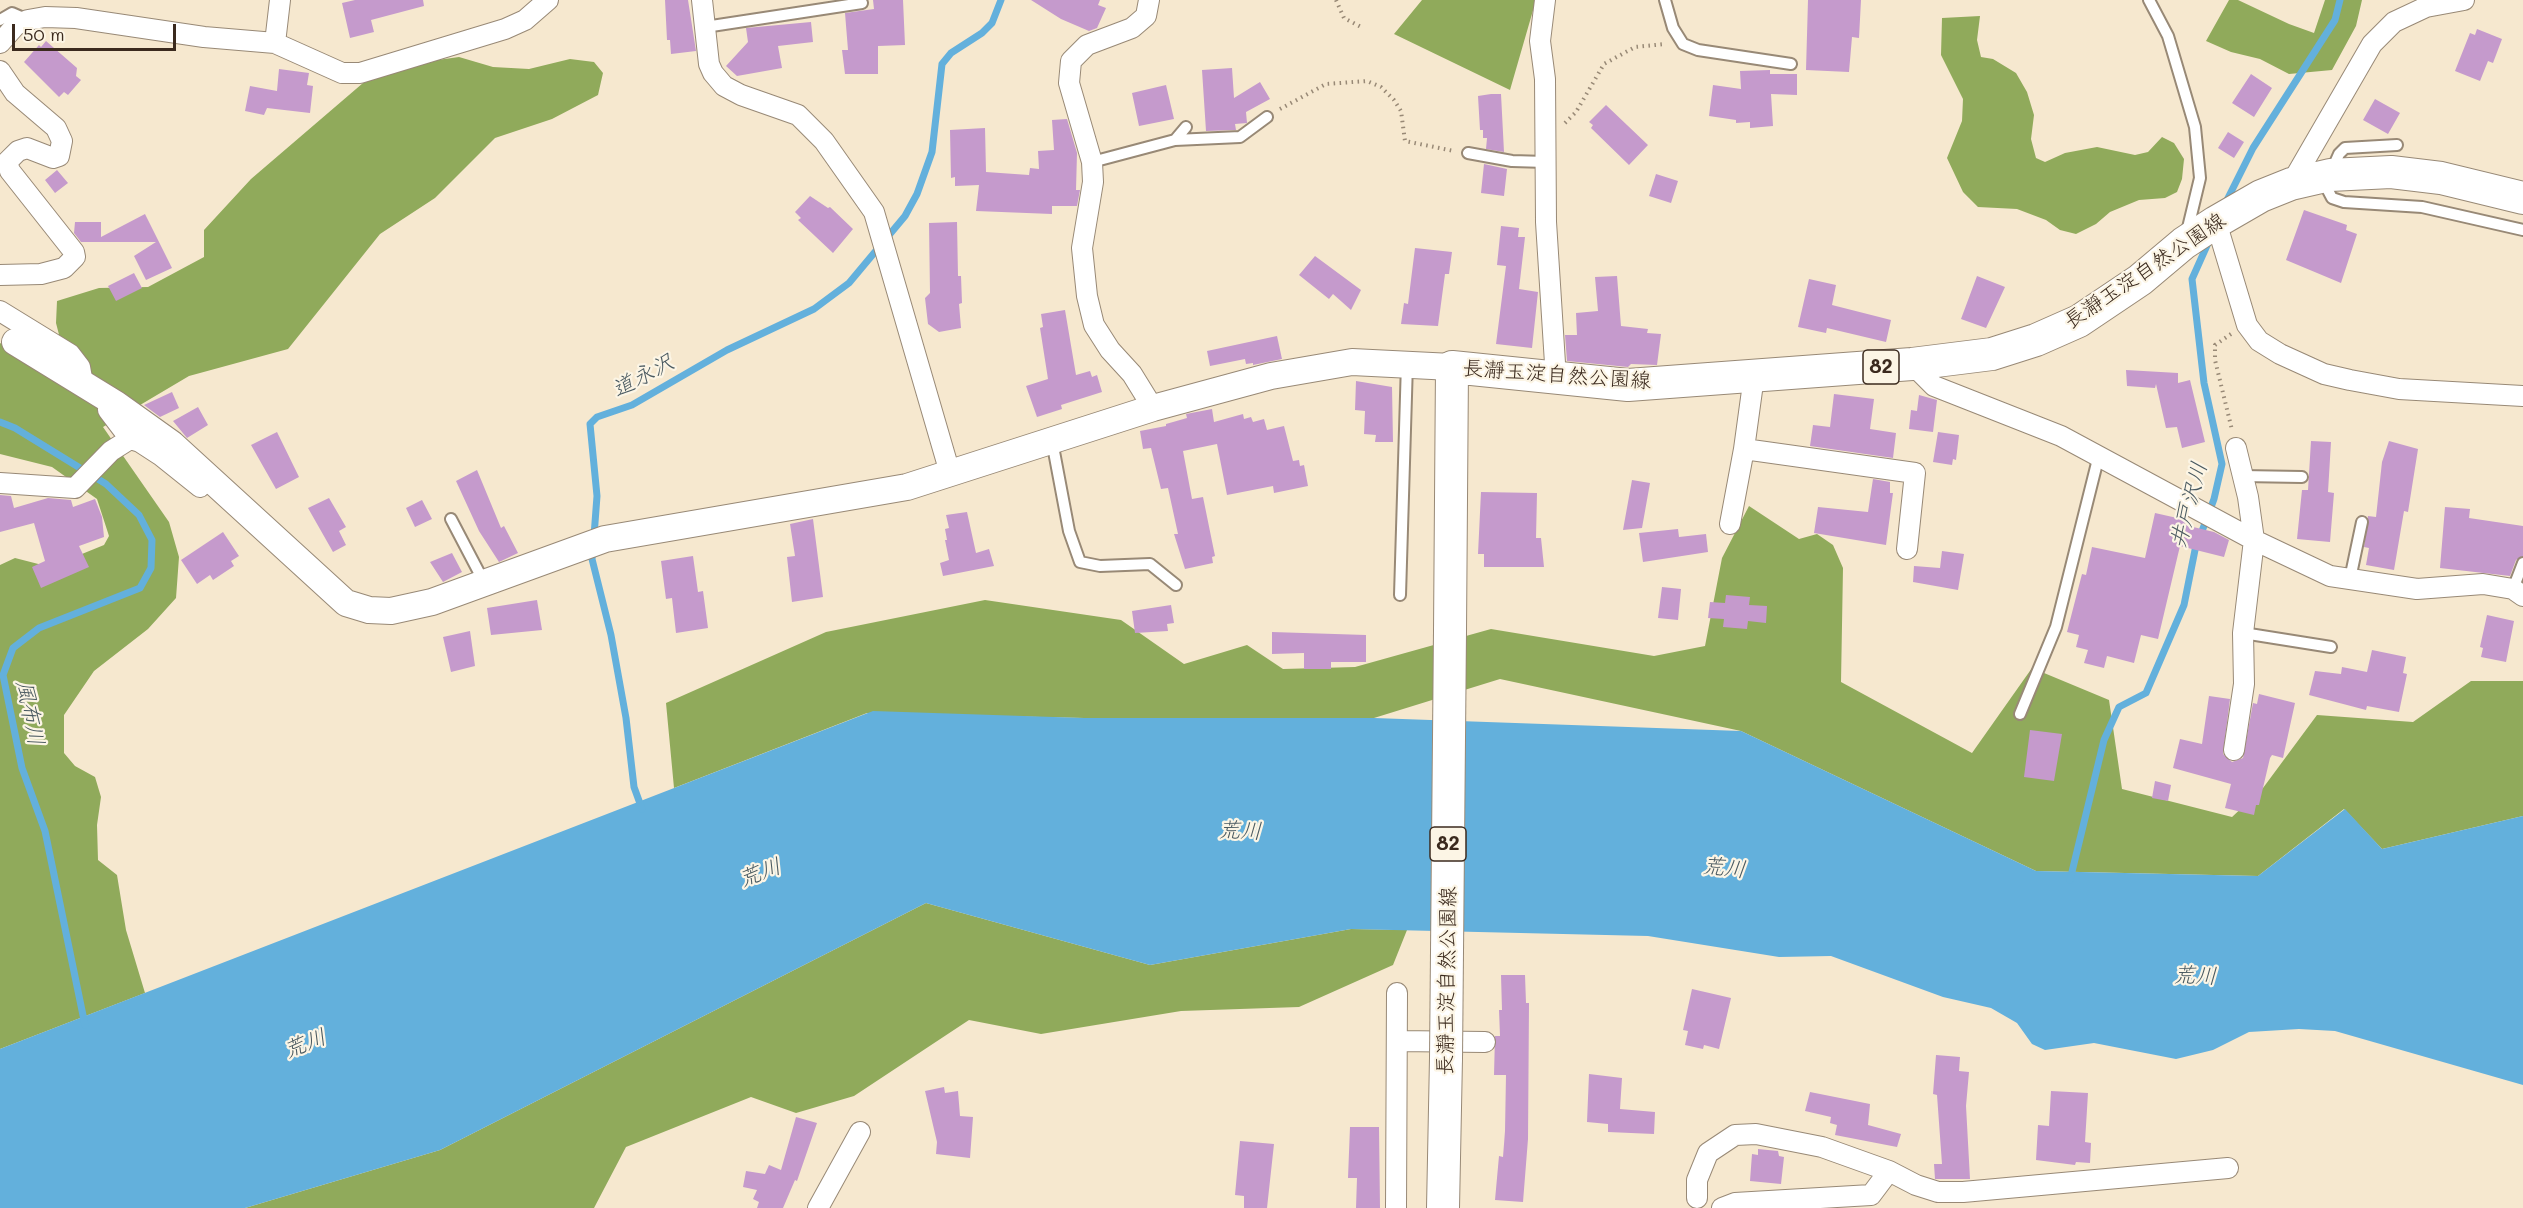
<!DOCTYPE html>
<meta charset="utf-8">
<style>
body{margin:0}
#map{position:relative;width:2523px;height:1208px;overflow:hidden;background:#f6e8cf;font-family:Mali,sans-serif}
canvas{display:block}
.scale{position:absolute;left:12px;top:24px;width:164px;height:27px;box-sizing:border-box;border:3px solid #3b2a1e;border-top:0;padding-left:8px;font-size:18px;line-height:21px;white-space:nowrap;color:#3b2a1e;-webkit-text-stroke:4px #fcf5e5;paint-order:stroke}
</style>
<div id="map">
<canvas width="2523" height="1208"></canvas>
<div class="scale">50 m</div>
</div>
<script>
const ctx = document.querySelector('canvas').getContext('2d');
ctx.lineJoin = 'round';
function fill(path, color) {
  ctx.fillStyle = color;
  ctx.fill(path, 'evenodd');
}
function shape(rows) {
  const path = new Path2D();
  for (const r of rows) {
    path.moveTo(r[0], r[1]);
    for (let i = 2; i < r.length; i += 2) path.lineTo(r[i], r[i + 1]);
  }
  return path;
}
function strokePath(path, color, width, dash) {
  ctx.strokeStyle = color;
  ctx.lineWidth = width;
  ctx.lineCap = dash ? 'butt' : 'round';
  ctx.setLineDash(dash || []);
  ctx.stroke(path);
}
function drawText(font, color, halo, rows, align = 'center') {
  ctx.font = font + ' Mali,"Klee One",sans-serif';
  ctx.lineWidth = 4.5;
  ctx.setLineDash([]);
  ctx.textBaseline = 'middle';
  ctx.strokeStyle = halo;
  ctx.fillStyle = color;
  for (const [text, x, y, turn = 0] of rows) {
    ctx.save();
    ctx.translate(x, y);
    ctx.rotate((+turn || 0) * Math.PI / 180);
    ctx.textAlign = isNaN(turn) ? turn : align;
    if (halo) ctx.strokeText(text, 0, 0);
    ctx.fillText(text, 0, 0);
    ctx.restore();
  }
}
fill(shape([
 [1422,0,1536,0,1510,90,1394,34],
 [2229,0,2238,0,2289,24,2314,33,2325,0,2362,0,2356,26,2332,70,2289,74,2260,59,2231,52,2206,41],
 [1980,16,1977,40,1981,57,1993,59,2016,73,2027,92,2034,115,2031,139,2036,158,2045,162,2065,153,2097,147,2135,155,2148,152,2162,137,2174,143,2184,159,2182,179,2177,192,2165,198,2139,200,2110,212,2096,224,2076,234,2060,230,2046,220,2017,209,1978,207,1963,192,1947,158,1962,121,1963,99,1941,55,1942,18],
 [459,57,493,67,529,69,570,59,594,62,603,73,598,95,552,119,495,138,435,198,380,234,288,349,189,376,103,427,169,522,179,557,176,598,148,629,94,671,64,715,64,753,75,766,95,777,101,797,97,825,98,860,117,875,126,930,145,993,0,1049,0,565,15,558,50,567,104,545,109,536,97,499,52,467,0,454,0,343,43,368,65,358,56,323,57,301,99,288,148,287,204,257,204,230,251,179,363,83,416,63],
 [1749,506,1799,539,1817,534,1833,545,1843,568,1841,682,1972,753,2032,668,2109,700,2122,789,2232,817,2263,788,2317,715,2413,722,2471,681,2523,681,2523,816,2382,849,2344,809,2258,876,2036,871,1741,731,1500,679,1374,718,1084,718,867,713,674,788,666,703,826,632,985,600,1121,620,1184,664,1247,645,1283,669,1355,667,1491,629,1654,656,1705,646,1722,558],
 [926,903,1150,965,1351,929,1407,930,1393,965,1299,1007,1181,1011,1041,1034,969,1020,854,1096,796,1113,751,1097,626,1147,594,1208,245,1208,440,1150]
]), '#90aa5b');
fill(shape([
 [873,711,1084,718,1374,718,1741,731,2036,871,2258,876,2345,809,2382,849,2523,816,2523,1085,2335,1031,2299,1029,2249,1032,2213,1050,2176,1059,2094,1043,2045,1050,2032,1044,2017,1023,1991,1008,1943,997,1831,956,1779,957,1648,936,1351,929,1150,965,926,903,440,1150,245,1208,0,1208,0,1049]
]), '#63b0dc');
strokePath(shape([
 [2224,206,2253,148,2335,20,2340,0],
 [0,422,15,428,106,484,139,515,152,540,151,568,140,588,39,628,13,648,3,675,22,768,45,831,85,1025],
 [594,536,597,496,590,424,597,417,632,405,727,350,814,309,849,283,905,216,917,194,932,152,942,64,951,53,982,33,992,23,1001,0],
 [593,550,592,559,611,635,626,718,634,787,642,809],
 [2070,880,2104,740,2119,707,2146,693,2184,605,2195,550,2214,499,2222,464,2204,383,2192,279,2209,241]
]), '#63b0dc', 7);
fill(shape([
 [355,0,423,0,424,6,371,20,374,32,350,38,342,3],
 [665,0,688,0,696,51,671,54,670,40,667,40],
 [873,0,903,0,905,45,878,46,878,74,845,74,842,50,848,50,845,13,874,9],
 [1031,0,1100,0,1098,5,1106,8,1097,28,1089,31,1061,19],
 [1808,0,1861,0,1859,38,1852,37,1849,72,1806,70],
 [811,22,813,42,778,46,782,68,737,76,726,66,748,42,746,28],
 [2477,29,2502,39,2493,63,2488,61,2480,81,2455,71,2470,33,2475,35],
 [46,41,77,68,76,76,81,80,68,95,64,92,59,97,24,62,39,45,41,47],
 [1232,68,1234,98,1260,82,1270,99,1246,112,1247,123,1235,124,1236,130,1206,131,1202,70],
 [279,69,309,73,307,85,313,86,310,113,267,108,264,115,245,111,250,86,277,91],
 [1770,70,1770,74,1797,74,1797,95,1771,94,1773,126,1750,128,1750,122,1736,123,1736,120,1709,116,1713,85,1741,89,1740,71],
 [2251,74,2272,88,2254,117,2232,103],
 [1166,85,1174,119,1139,126,1132,93],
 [1491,94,1501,94,1504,152,1486,149,1487,138,1483,138,1483,130,1480,130,1478,96],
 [2375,99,2400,113,2388,134,2363,120],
 [1606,105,1648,145,1629,165,1591,128,1593,125,1589,122],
 [1067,119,1077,153,1076,190,1080,190,1077,206,1052,206,1052,214,976,211,979,185,955,186,955,177,951,178,950,130,985,128,986,172,1029,175,1030,168,1039,169,1038,151,1054,150,1052,120],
 [2228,132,2244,142,2234,158,2218,148],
 [1484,164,1507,169,1504,196,1481,193],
 [57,170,68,183,55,193,45,180],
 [1656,174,1678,181,1671,203,1649,196],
 [810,196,828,208,830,207,853,229,833,253,798,220,801,218,795,212],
 [2304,210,2347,225,2346,230,2357,234,2341,283,2286,260],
 [145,214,172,268,146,280,134,256,156,242,81,242,74,233,75,222,101,222,101,237],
 [957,222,958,276,961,276,962,303,959,304,961,328,939,332,928,324,925,298,930,293,929,223],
 [1501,226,1519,228,1518,237,1525,237,1519,289,1538,292,1532,348,1496,344,1506,266,1497,265],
 [1415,248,1452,252,1449,274,1445,274,1438,326,1401,324,1404,303,1408,304],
 [1315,256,1361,290,1351,310,1333,294,1329,299,1299,275],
 [134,273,142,288,116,301,108,286],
 [1617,276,1621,326,1648,329,1647,333,1661,334,1657,365,1631,364,1628,367,1567,361,1565,335,1577,335,1576,313,1598,311,1595,277],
 [1977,276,2005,287,1986,328,1961,319],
 [1809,279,1836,285,1832,305,1891,320,1886,342,1827,328,1826,333,1798,327],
 [1065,310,1076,375,1090,371,1092,377,1097,375,1102,392,1061,405,1062,409,1037,417,1026,386,1048,379,1040,328,1043,327,1041,314],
 [1277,336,1282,359,1253,365,1253,363,1246,364,1245,359,1210,366,1207,351],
 [2126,370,2178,373,2178,383,2190,380,2205,442,2182,448,2177,427,2166,428,2156,384,2155,388,2127,386],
 [1356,381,1392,387,1393,442,1375,442,1376,435,1364,434,1365,411,1355,410],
 [172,392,179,408,160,417,144,405],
 [1834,394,1874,399,1870,429,1896,433,1893,458,1810,446,1813,425,1830,427],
 [1919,395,1937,400,1933,432,1909,429,1911,410,1917,411],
 [198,407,208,425,187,438,173,421],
 [1212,409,1214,422,1243,414,1244,419,1251,417,1253,422,1264,419,1267,430,1284,426,1293,461,1299,460,1300,466,1304,465,1308,486,1274,493,1273,486,1227,495,1217,444,1183,451,1192,499,1203,497,1215,556,1212,557,1213,563,1185,569,1174,534,1178,534,1168,488,1161,489,1151,448,1143,449,1140,431,1166,426,1166,424,1187,418,1186,414],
 [277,432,299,477,276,489,251,445],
 [1938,432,1959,435,1956,460,1953,459,1952,465,1933,462],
 [2311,441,2331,442,2328,492,2334,493,2330,542,2297,539,2302,490,2308,490],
 [2389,441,2418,449,2408,512,2404,511,2394,570,2366,565,2369,548,2364,547,2368,516,2376,517,2382,462],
 [477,470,501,528,504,526,518,553,499,562,479,531,456,481],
 [1873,479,1890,482,1890,493,1893,493,1886,545,1814,533,1818,507,1868,512],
 [1632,480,1650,483,1642,528,1623,530],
 [1481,492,1537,493,1536,538,1541,538,1544,567,1484,567,1484,554,1478,554],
 [0,495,11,496,14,508,48,498,71,500,73,507,95,499,102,517,104,537,79,546,89,567,41,588,32,567,45,561,34,523,0,532],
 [329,498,346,527,339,531,346,545,333,552,308,508],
 [422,500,432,519,415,527,406,508],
 [2445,507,2470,509,2469,518,2523,526,2523,556,2516,560,2510,576,2440,568],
 [967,512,976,553,989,549,994,566,943,576,940,563,949,560,945,540,947,540,945,529,949,528,946,515],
 [2155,513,2186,520,2185,525,2214,532,2229,540,2224,557,2180,546,2158,639,2141,635,2134,663,2107,656,2104,668,2084,663,2088,650,2076,647,2079,635,2067,632,2082,574,2086,575,2092,547,2145,558],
 [813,519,823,597,792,602,787,557,795,556,790,524],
 [1678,529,1679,537,1706,534,1708,552,1643,562,1639,533],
 [223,532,239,556,231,561,234,566,213,580,210,575,197,584,181,560],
 [1942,551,1964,554,1958,590,1913,582,1914,566,1940,568],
 [452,553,462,572,443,582,430,562],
 [693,556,698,592,703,591,708,628,676,633,672,598,666,599,661,561],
 [1662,587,1681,589,1678,620,1658,618],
 [1726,595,1750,597,1749,605,1767,606,1766,623,1748,621,1747,629,1723,627,1724,619,1708,618,1710,602,1725,603],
 [537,600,542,630,491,635,487,608],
 [1171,605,1174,623,1167,624,1168,631,1135,633,1132,611],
 [2487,615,2514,621,2506,662,2481,657,2483,648,2480,647],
 [470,631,475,666,451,672,443,637],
 [1272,632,1366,635,1366,662,1331,662,1331,669,1304,669,1304,653,1272,654],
 [2372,650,2406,657,2403,673,2407,674,2399,712,2367,706,2366,710,2309,695,2315,671,2341,674,2342,667,2367,672],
 [2259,694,2295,703,2283,758,2272,755,2270,758,2259,805,2256,805,2254,815,2225,808,2231,784,2173,768,2180,739,2202,744,2209,696,2230,699,2223,754,2232,762,2243,758,2253,703,2257,704],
 [2030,730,2062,734,2054,781,2024,777],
 [2155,781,2171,785,2168,801,2152,798],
 [1501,975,1525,975,1526,1003,1529,1003,1528,1139,1523,1202,1495,1200,1499,1156,1503,1157,1505,1131,1506,1075,1494,1075,1495,1036,1500,1036,1499,1010,1502,1010],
 [1692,989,1731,998,1719,1049,1704,1045,1703,1049,1685,1045,1688,1031,1683,1030],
 [1936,1055,1960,1057,1959,1071,1969,1072,1966,1106,1970,1179,1935,1179,1934,1164,1942,1164,1937,1095,1933,1094],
 [1589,1074,1622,1078,1620,1109,1655,1112,1654,1134,1608,1132,1608,1124,1587,1122],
 [944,1087,945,1093,958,1091,960,1116,973,1117,970,1158,936,1154,937,1142,925,1091],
 [2051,1091,2088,1093,2085,1142,2091,1143,2090,1163,2076,1162,2075,1165,2036,1160,2038,1125,2049,1126],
 [1810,1092,1870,1104,1868,1125,1901,1134,1897,1147,1835,1135,1837,1125,1830,1123,1831,1117,1805,1111],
 [796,1117,817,1123,797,1181,795,1180,783,1208,757,1208,759,1202,753,1199,757,1190,743,1187,746,1171,765,1174,769,1165,781,1170],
 [1350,1127,1379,1127,1380,1208,1356,1208,1357,1178,1348,1178],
 [1240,1141,1274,1144,1267,1208,1244,1208,1244,1196,1235,1195],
 [1758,1149,1778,1151,1779,1156,1784,1157,1781,1184,1750,1181,1752,1154,1758,1155]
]), '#c59acc');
const service = shape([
 [1665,0,1673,28,1683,44,1698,50,1791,64],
 [2149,0,2168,36,2195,127,2200,178,2187,232],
 [0,20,12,13,28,20],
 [705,27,862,3],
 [1175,140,1240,137,1267,117],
 [1468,153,1512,161,1546,162],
 [1092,162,1175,140,1186,127],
 [2331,172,2339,154,2345,148,2397,145],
 [2322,179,2332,198,2344,202,2422,207,2523,230],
 [1052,441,1069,531,1080,562,1100,566,1150,564,1176,585],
 [2242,476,2302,477],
 [451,519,484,582],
 [2350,579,2362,522],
 [2513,589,2523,563],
 [1400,595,1407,363],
 [2243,633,2331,647],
 [2020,714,2056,627,2099,455]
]);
const minor = shape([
 [702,0,709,64,713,73,724,86,741,95,798,115,824,141,874,212,950,473],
 [1149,0,1146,16,1132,28,1087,45,1071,61,1069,83,1092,162,1093,182,1082,248,1087,296,1094,325,1110,350,1132,374,1153,408],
 [1545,0,1540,41,1545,79,1546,222,1556,379],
 [0,43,16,25,28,20,45,17,76,18,204,37,275,43,342,73,360,73,505,29,525,20,548,0],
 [275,43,280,0],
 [0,71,15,93,56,128,62,141,59,156,53,158,27,148,18,151,7,162,10,171,74,252,75,257,64,268,41,274,0,275],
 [2291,184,2372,44,2394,22,2426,7,2464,0],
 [2216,222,2247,325,2259,341,2280,354,2324,374,2350,380,2399,389,2523,396],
 [0,311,70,354,80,367,83,384],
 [1912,364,1934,386,2061,436,2254,540,2330,576,2417,589,2483,584,2513,589,2523,596],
 [1754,376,1744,449,1915,473,1907,549],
 [109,400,108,410,130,439,140,442,160,455,200,487],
 [0,483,75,488,111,451,130,439],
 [1730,524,1744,449],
 [2234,750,2244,684,2243,633,2254,540,2248,497,2236,448],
 [1397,1041,1485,1042],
 [1697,1198,1697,1180,1708,1153,1735,1135,1756,1134,1822,1147,1889,1171],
 [818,1208,860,1132],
 [1396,1208,1397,993],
 [1722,1208,1735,1203,1871,1195,1889,1171,1916,1185,1938,1192,1963,1192,2228,1168]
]);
const tertiary = shape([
 [15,342,116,404,172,444,346,603,369,610,391,611,432,602,605,539,907,487,1153,408,1271,376,1352,362,1452,367]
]);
const primary = shape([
 [1450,631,1452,367,1628,385,1912,364,1992,354,2036,340,2079,321,2140,280,2184,243,2216,222,2261,196,2291,184,2330,175,2391,172,2441,178,2523,198],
 [1443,1208,1446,1058]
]);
strokePath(service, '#988976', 14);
strokePath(minor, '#988976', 22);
strokePath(tertiary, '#988976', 28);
strokePath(primary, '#988976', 34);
strokePath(shape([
 [1336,0,1344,18,1361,27],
 [1280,109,1326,84,1367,81,1381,87,1394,100,1401,111,1405,141,1454,151],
 [1565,123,1576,112,1604,64,1635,47,1665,44],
 [2231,334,2215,345,2215,360,2232,430]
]), '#988976', 4, [1.5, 4.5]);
strokePath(service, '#fff', 10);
strokePath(minor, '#fff', 20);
strokePath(tertiary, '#fff', 26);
strokePath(primary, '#fff', 32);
const primaryBridge = shape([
 [1446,1058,1450,631]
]);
strokePath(primaryBridge, '#988976', 34, []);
strokePath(primaryBridge, '#fff', 32);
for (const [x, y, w] of [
 [1881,367,36],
 [1448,844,36]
]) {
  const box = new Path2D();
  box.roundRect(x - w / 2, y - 17, w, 34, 4.5);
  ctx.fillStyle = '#fcf5e5';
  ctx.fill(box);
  strokePath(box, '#3b2a1e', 1.5);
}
drawText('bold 20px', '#3b2a1e', null, [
 ["82",1881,367],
 ["82",1448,844]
]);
drawText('21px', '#3b2a1e', '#fcf5e5', [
 ["長瀞玉淀自然公園線",2145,271,-34],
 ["長瀞玉淀自然公園線",1557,375,4],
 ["長瀞玉淀自然公園線",1447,981,-89]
]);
drawText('italic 22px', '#495960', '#fcf5e5', [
 ["道永沢",643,376,-28],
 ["井戸沢川",2189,505,-75],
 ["風布川",30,713,79],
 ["荒川",1240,831,2],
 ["荒川",1724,868,6],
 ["荒川",760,873,-20],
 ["荒川",2195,976,2],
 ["荒川",305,1044,-21]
]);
</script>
